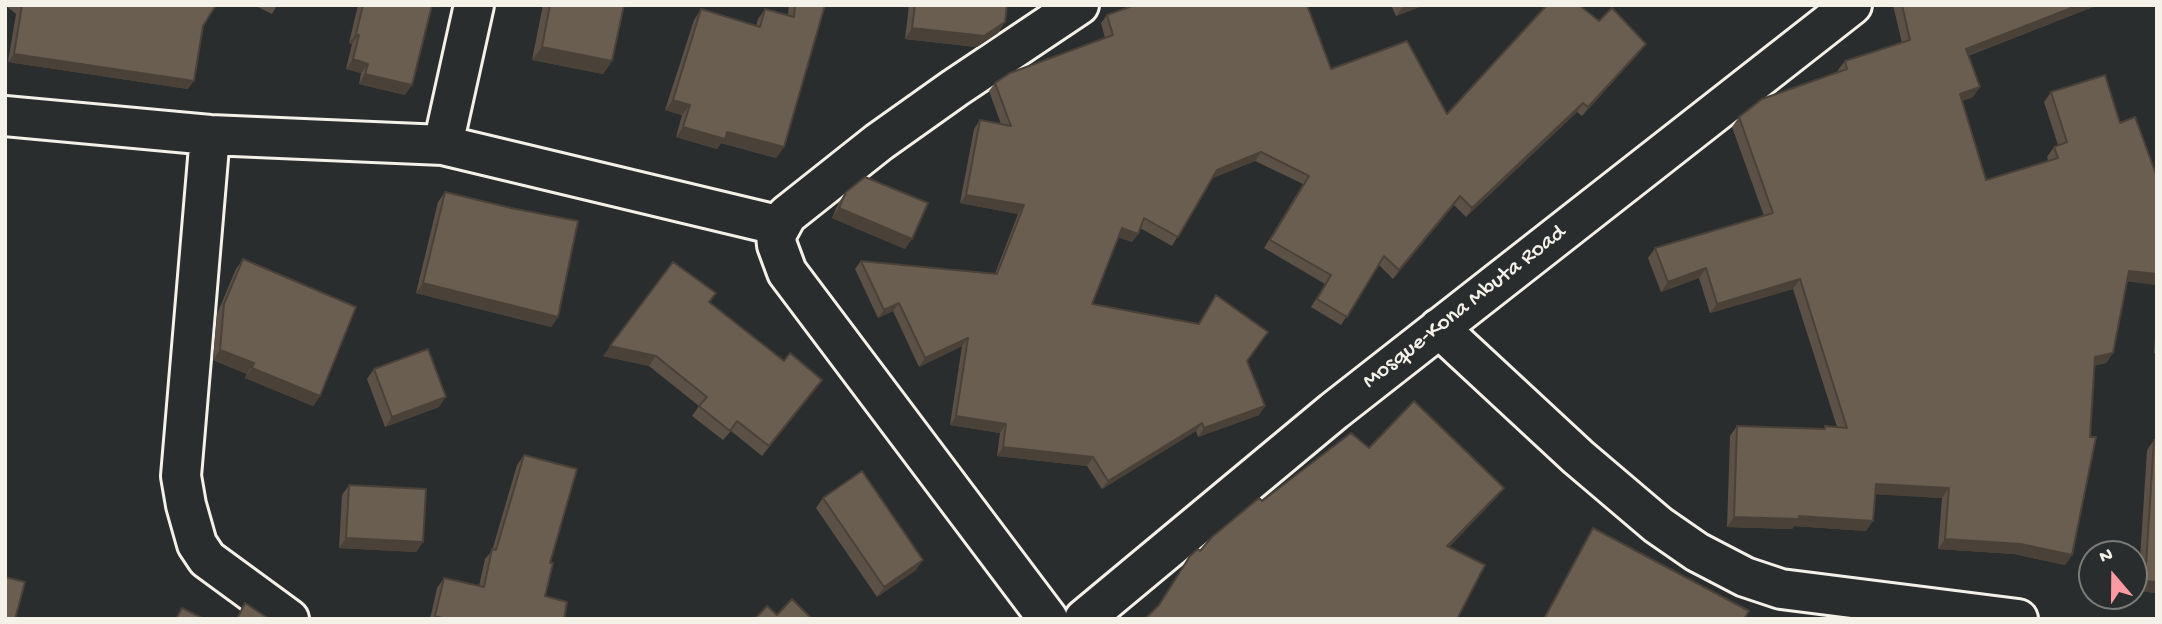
<!DOCTYPE html>
<style>
body{margin:0}
#map{position:relative;width:2162px;height:624px;overflow:hidden;background:#2a2d2e;font-family:"Gochi Hand",sans-serif}
canvas{display:block}
.frame{position:absolute;inset:0;border:7px solid #f4f1e8;pointer-events:none}
.north{position:absolute;left:2078px;top:540px;width:70px;height:70px;box-sizing:border-box;background:#2a2d2e;border:2px solid #7b7b78;border-radius:50%;rotate:340deg;font-size:19px;font-weight:700;line-height:28px;text-align:center;color:#f4f1e8}
.north::after{content:'';display:block;margin:auto;width:24px;height:32px;background:#ff9aa2;clip-path:polygon(50% 0,100% 100%,50% 72%,0 100%)}
</style>
<div id="map">
<canvas width="2162" height="624"></canvas>
<div class="frame"></div>
<div class="north">N</div>
</div>
<script>
const ctx = document.querySelector('canvas').getContext('2d');
ctx.lineJoin = 'round';
function shape(rows) {
  const path = new Path2D();
  for (const r of rows) {
    path.moveTo(r[0], r[1]);
    for (let i = 2; i < r.length; i += 2) path.lineTo(r[i], r[i + 1]);
  }
  return path;
}
function strokePath(path, color, width, dash) {
  ctx.strokeStyle = color;
  ctx.lineWidth = width;
  ctx.lineCap = dash ? 'butt' : 'round';
  ctx.setLineDash(dash || []);
  ctx.stroke(path);
}
function fill(path, color) {
  ctx.fillStyle = color;
  ctx.fill(path, 'evenodd');
}
function drawText(font, color, halo, rows, align = 'center') {
  ctx.font = font + ' "Gochi Hand",sans-serif';
  ctx.lineWidth = 5;
  ctx.setLineDash([]);
  ctx.textBaseline = 'middle';
  ctx.strokeStyle = halo;
  ctx.fillStyle = color;
  for (const [text, x, y, turn = 0] of rows) {
    ctx.save();
    ctx.translate(x, y);
    ctx.rotate((+turn || 0) * Math.PI / 180);
    ctx.textAlign = isNaN(turn) ? turn : align;
    if (halo) ctx.strokeText(text, 0, 0);
    ctx.fillText(text, 0, 0);
    ctx.restore();
  }
}
const minor = shape([
 [5,116,210,135,443,145,781,226],
 [210,135,181,476,186,505,197,544,207,559,289,619],
 [443,145,474,5],
 [1439,328,1578,457,1658,525,1697,552,1745,577,1781,589,2018,619],
 [1048,619,787,272,777,245,776,235,787,215,879,142,955,88,1079,5],
 [1084,619,1334,411,1852,5]
]);
strokePath(minor, '#f4f1e8', 44);
strokePath(minor, '#2a2d2e', 38);
fill(shape([
 [5,5,216,5,203,26,188,89,8,62,16,14],
 [254,5,277,5,272,14],
 [358,5,432,5,405,95,359,84,361,73,346,69,352,44,349,43],
 [543,5,624,5,612,61,603,74,532,60],
 [789,5,825,5,784,147,776,158,721,143,717,149,676,137,682,115,665,110,694,20,701,9,756,26,758,19,765,9,788,15],
 [909,5,1007,5,998,33,977,47,905,39],
 [1391,5,1425,5,1396,16],
 [1893,5,2098,5,1968,56,1973,97,1962,101,1986,180,2048,161,2047,157,2054,147,2058,145,2044,102,2051,92,2120,123,2157,177,2157,285,2127,281,2113,353,2106,363,2094,366,2072,555,2065,565,2014,554,1938,549,1942,498,1875,494,1866,531,1794,526,1792,529,1727,527,1730,436,1737,426,1823,429,1825,426,1837,427,1793,289,1710,313,1699,278,1661,292,1648,258,1655,248,1764,216,1732,127,1739,117,1838,72,1838,70,1845,61,1902,43],
 [1107,15,1331,69,1447,114,1639,53,1582,116,1577,112,1466,217,1454,205,1393,279,1379,265,1341,325,1311,307,1325,284,1264,248,1303,184,1255,161,1212,178,1172,246,1140,228,1138,234,1132,242,1118,237,1092,304,1198,324,1216,295,1247,361,1265,406,1259,415,1198,437,1196,431,1102,489,1087,466,997,456,1000,433,950,425,962,346,919,367,893,311,878,318,855,269,861,261,995,274,1018,214,960,203,974,129,980,120,1001,124,989,91,995,83,1105,38,1101,23],
 [445,192,558,317,551,327,416,293,438,202],
 [846,192,905,249,832,218,839,202],
 [243,259,320,396,313,406,245,378,247,374,213,360,217,314,236,269],
 [710,302,815,389,762,456,731,431,723,440,692,416,699,406,649,366,603,356],
 [2157,309,2157,353,2154,353],
 [374,369,439,407,385,427,367,379],
 [2154,440,2157,441,2157,593,2138,591,2147,450],
 [524,455,550,563,545,596,564,619,430,619,437,588,444,578,479,586,485,559,492,551,517,465],
 [349,485,423,542,416,552,339,548,342,495],
 [823,498,916,570,877,597,816,508],
 [1593,528,1744,619,1543,619]
]), '#5b5146');
fill(shape([
 [1408,5,1425,5,1396,16,1402,8],
 [2079,5,2098,5,1959,59,1966,49],
 [1005,22,998,33,977,47,905,39,912,28],
 [356,34,359,35,352,44,349,43],
 [1646,44,1639,53,1582,116,1588,107],
 [542,47,612,61,603,74,532,60],
 [14,54,194,81,188,89,8,62],
 [353,59,368,64,361,73,346,69],
 [365,74,412,85,405,95,359,84],
 [1980,87,1973,97,1953,104,1960,94],
 [673,100,690,105,682,115,665,110],
 [1583,103,1577,112,1466,217,1472,208],
 [683,127,727,132,784,147,776,158,721,143,717,149,676,137],
 [1261,152,1255,161,1211,179,1217,170],
 [966,195,1024,205,1018,214,960,203],
 [1460,196,1454,205,1393,279,1399,270],
 [839,208,912,239,905,249,832,218],
 [1122,228,1138,234,1132,242,1116,236],
 [1706,268,1699,278,1661,292,1668,282],
 [2129,271,2157,274,2157,285,2122,281],
 [1800,279,1793,289,1710,313,1717,304],
 [423,283,558,317,551,327,416,293],
 [899,303,893,311,878,318,884,310],
 [968,338,962,346,919,367,925,358],
 [610,346,656,356,649,366,603,356],
 [220,350,254,363,247,374,213,360],
 [2113,353,2106,363,2088,367,2095,357],
 [252,368,320,396,313,406,245,378],
 [822,380,815,389,762,456,769,446],
 [446,397,439,407,385,427,392,417],
 [1265,406,1259,415,1198,437,1204,428],
 [956,416,1006,424,1000,433,950,425],
 [1202,423,1196,431,1102,489,1108,481],
 [1003,447,1093,457,1087,466,997,456],
 [1876,484,1949,488,1942,498,1869,494],
 [1504,488,1498,496,1442,555,1447,546],
 [1799,516,1873,521,1866,531,1794,526,1792,529,1727,527,1734,517],
 [346,538,423,542,416,552,339,548],
 [1945,539,2021,544,2072,555,2065,565,2014,554,1938,549],
 [923,560,916,570,877,597,884,587],
 [2145,581,2157,582,2157,593,2138,591]
]), '#4a4239');
const building = shape([
 [22,5,216,5,203,26,194,81,14,54,22,5],
 [363,5,432,5,412,85,365,74,368,64,353,59,359,35,356,34,363,5],
 [550,5,624,5,612,61,542,47,550,5],
 [795,5,825,5,784,147,727,132,725,139,683,127,690,105,673,100,701,9,760,27,765,9,794,17,795,5],
 [915,5,1007,5,1005,22,984,36,912,28,915,5],
 [1135,5,1307,5,1331,69,1407,41,1447,114,1547,5,1579,5,1599,21,1612,8,1646,44,1588,107,1583,103,1472,208,1460,196,1399,270,1384,256,1347,317,1317,299,1331,275,1270,240,1309,176,1261,152,1217,170,1178,237,1144,218,1138,234,1122,228,1092,304,1199,324,1216,295,1268,332,1247,361,1265,406,1204,428,1202,423,1108,481,1093,457,1003,447,1006,424,956,416,968,338,925,358,899,303,884,310,861,261,997,274,1024,205,966,195,980,120,1011,126,995,83,1010,73,1113,35,1107,15,1135,5],
 [1902,5,2079,5,1966,49,1980,87,1960,94,1986,180,2058,158,2054,147,2067,142,2051,92,2105,75,2120,123,2135,117,2157,177,2157,274,2129,271,2113,353,2095,357,2090,437,2096,437,2072,555,2021,544,1945,539,1949,488,1876,484,1873,521,1799,516,1799,519,1734,517,1737,426,1825,429,1825,426,1847,428,1800,279,1717,304,1706,268,1668,282,1655,248,1773,213,1739,117,1762,99,1847,69,1845,61,1910,40,1902,5],
 [865,177,928,203,912,239,839,208,846,192,865,177],
 [445,192,511,208,578,221,558,317,423,283,445,192],
 [243,259,356,307,320,396,252,368,254,363,220,350,224,304,243,259],
 [673,262,716,293,709,302,784,361,790,353,822,380,769,446,737,421,730,431,699,406,707,397,656,356,610,346,673,262],
 [428,349,446,397,392,417,374,369,428,349],
 [1414,401,1504,488,1447,546,1485,565,1457,619,1145,619,1159,605,1190,556,1198,549,1200,551,1212,537,1259,498,1262,501,1351,433,1369,448,1414,401],
 [2154,440,2157,441,2157,582,2145,581,2154,440],
 [524,455,577,469,550,563,553,563,545,596,567,602,564,619,446,619,435,616,444,578,484,587,492,549,496,550,524,455],
 [862,471,923,560,884,587,823,498,862,471],
 [349,485,426,489,423,542,346,538,349,485],
 [1593,528,1749,611,1744,619,1544,619,1593,528],
 [5,577,25,582,15,619,5,619,5,577],
 [792,599,812,619,755,619,767,606,777,615,792,599],
 [245,603,269,619,237,619,245,603],
 [182,608,204,619,176,619,182,608]
]);
fill(building, '#6a5e51');
strokePath(building, '#4a4239', 2);
drawText('23px', '#f4f1e8', '#2a2d2e', [
 ["Mosque-Kona Mbuta Road",1465,308,-38]
]);
</script>
